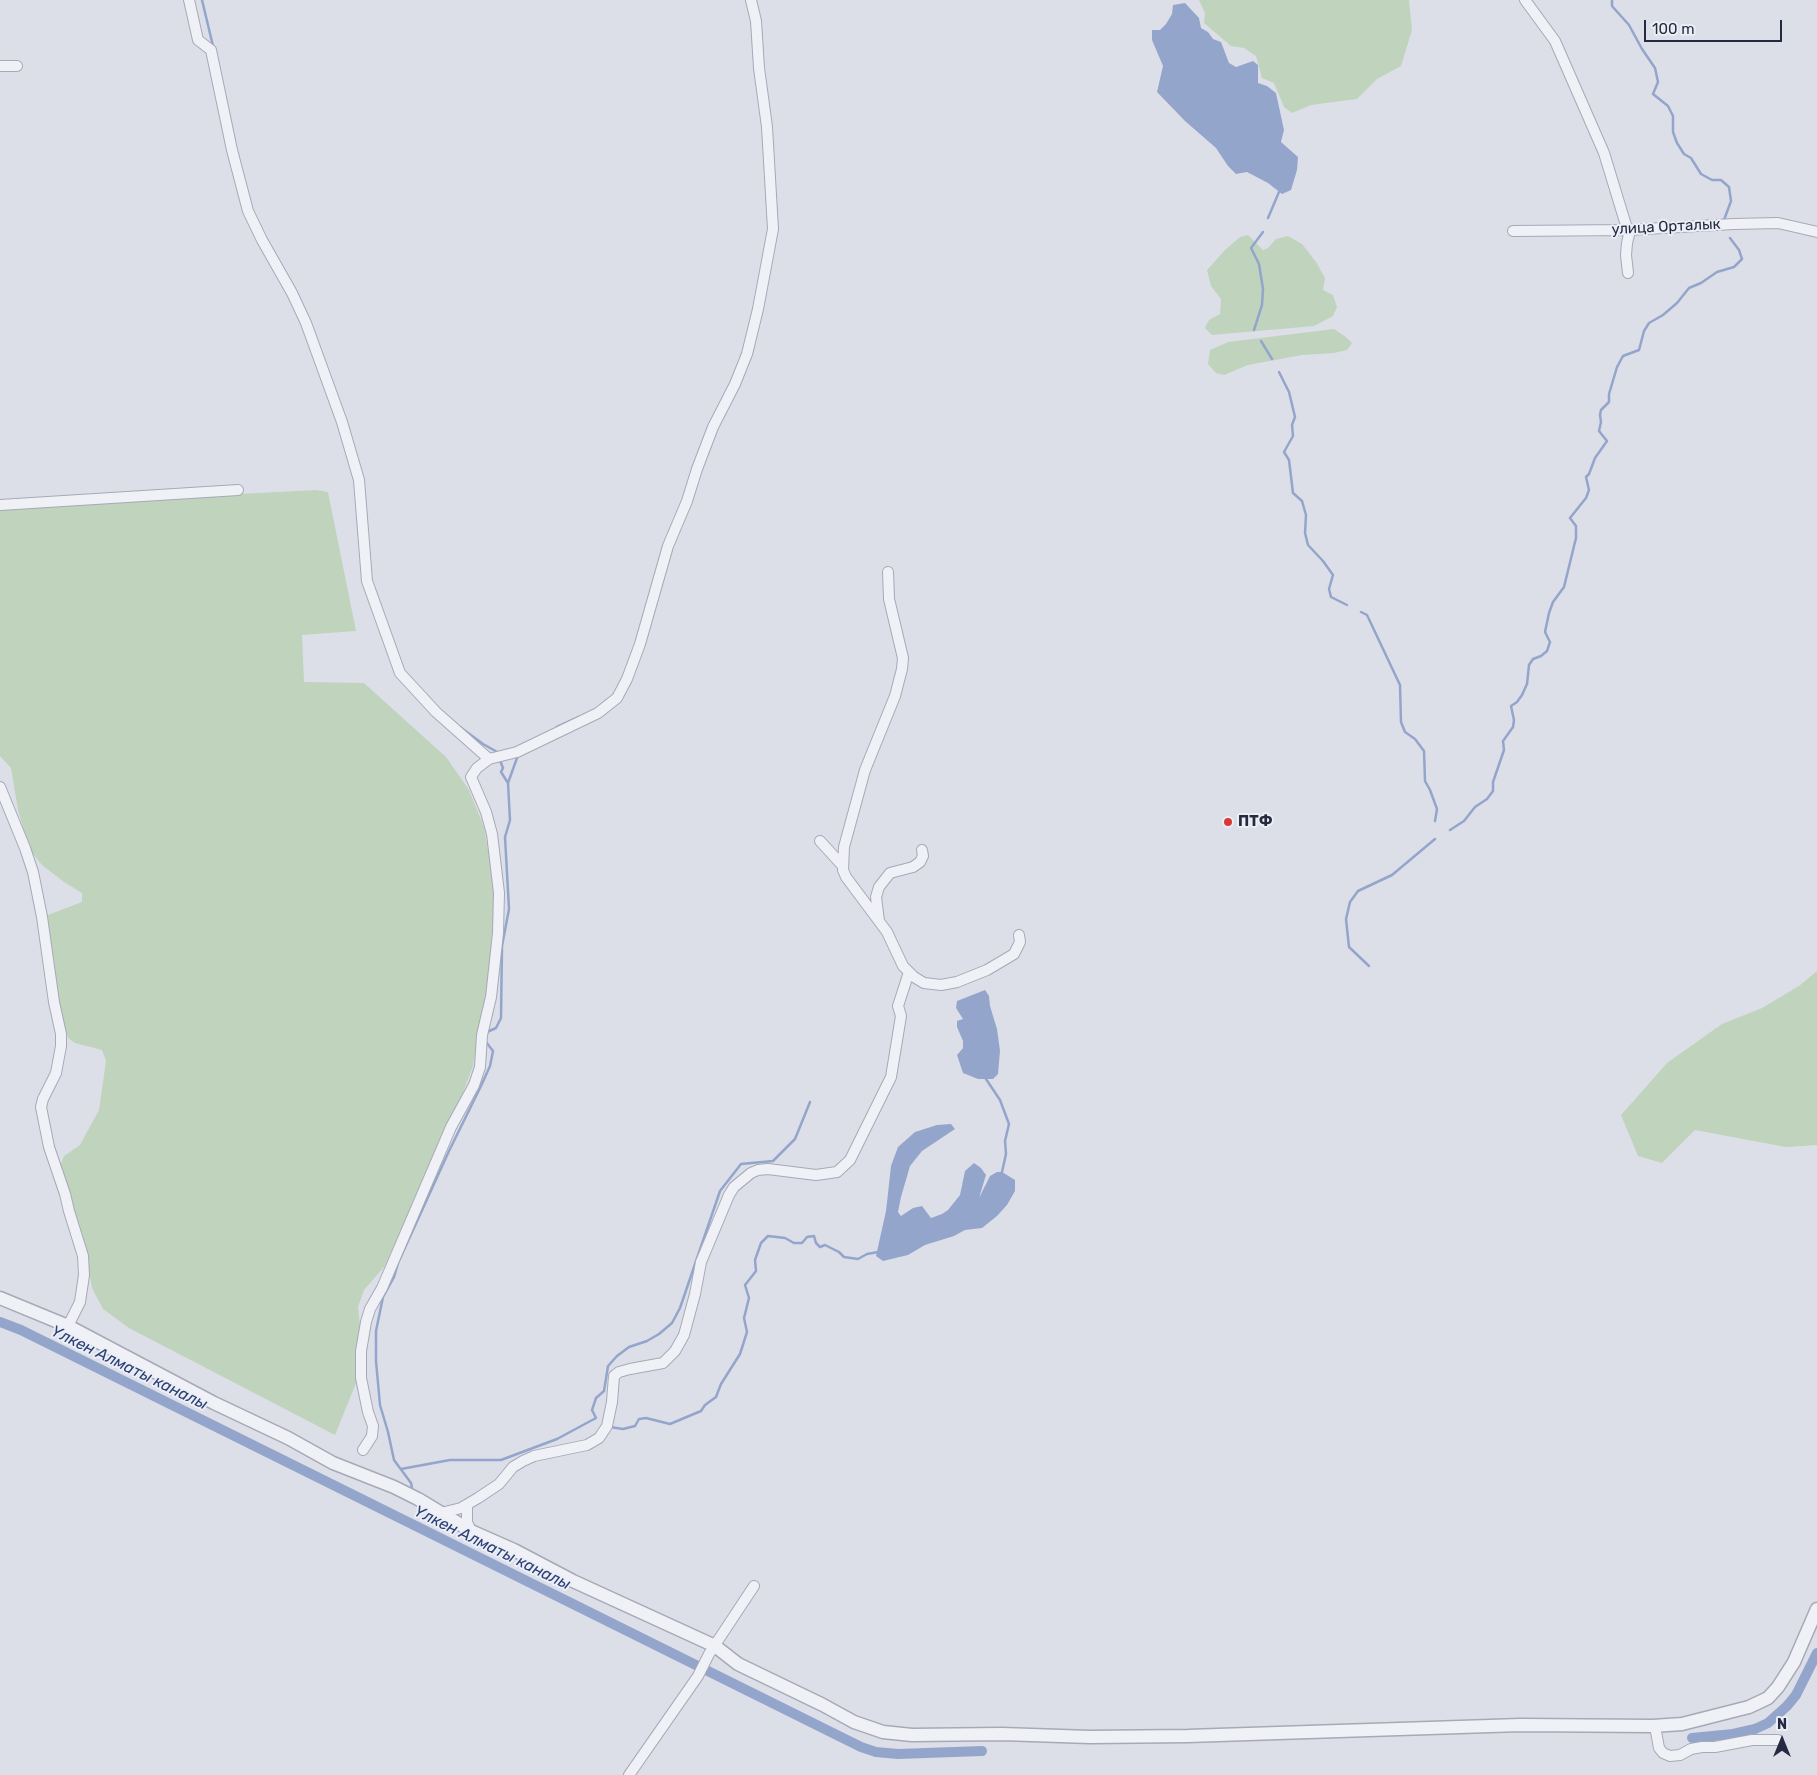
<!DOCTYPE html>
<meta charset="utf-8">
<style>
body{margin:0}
#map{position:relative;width:1817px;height:1775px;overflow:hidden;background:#dddfe8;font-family:Rubik,sans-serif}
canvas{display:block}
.north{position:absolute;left:1757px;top:1715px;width:50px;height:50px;-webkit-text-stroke:4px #eceef6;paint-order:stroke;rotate:0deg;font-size:14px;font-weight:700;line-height:20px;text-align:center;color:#252a40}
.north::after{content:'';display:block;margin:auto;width:18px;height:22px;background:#252a40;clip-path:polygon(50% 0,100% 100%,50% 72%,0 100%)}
.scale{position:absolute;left:1644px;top:20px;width:138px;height:22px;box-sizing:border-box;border:2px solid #252a40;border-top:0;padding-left:6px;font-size:15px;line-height:18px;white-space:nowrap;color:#252a40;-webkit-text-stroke:4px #eceef6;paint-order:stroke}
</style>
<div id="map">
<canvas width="1817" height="1775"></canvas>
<div class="north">N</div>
<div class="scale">100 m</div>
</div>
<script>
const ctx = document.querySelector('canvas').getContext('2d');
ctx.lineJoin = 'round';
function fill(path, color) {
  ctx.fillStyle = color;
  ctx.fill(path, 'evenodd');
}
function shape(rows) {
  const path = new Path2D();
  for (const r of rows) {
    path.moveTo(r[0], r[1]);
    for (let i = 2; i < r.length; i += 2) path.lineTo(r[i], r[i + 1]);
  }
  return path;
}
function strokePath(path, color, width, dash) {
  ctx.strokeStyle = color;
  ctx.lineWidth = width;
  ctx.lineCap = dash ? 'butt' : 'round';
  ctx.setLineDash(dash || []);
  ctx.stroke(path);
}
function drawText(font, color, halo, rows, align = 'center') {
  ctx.font = font + ' Rubik,sans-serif';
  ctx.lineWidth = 4;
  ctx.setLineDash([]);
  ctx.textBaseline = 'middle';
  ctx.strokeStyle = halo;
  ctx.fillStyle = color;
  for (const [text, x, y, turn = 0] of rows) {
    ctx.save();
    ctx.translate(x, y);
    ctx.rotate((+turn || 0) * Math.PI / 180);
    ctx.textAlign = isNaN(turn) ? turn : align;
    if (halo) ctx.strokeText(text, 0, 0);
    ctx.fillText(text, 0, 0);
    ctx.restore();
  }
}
fill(shape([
 [1199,0,1409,0,1412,30,1401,66,1377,79,1357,99,1311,105,1292,113,1284,107,1274,83,1262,78,1256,56,1244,48,1231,46,1204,23,1205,13],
 [1248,235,1263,250,1268,248,1276,239,1288,236,1302,244,1316,262,1325,278,1323,290,1333,295,1337,307,1333,316,1314,326,1212,335,1205,328,1209,320,1220,314,1221,299,1211,286,1207,270,1225,250,1240,237],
 [1334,329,1346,337,1352,343,1347,350,1334,353,1302,355,1248,365,1224,375,1216,373,1208,364,1210,350,1228,342],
 [316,490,328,492,356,631,302,635,304,682,364,683,446,757,469,790,484,827,495,891,489,975,473,1066,456,1111,384,1267,364,1290,358,1307,361,1335,356,1383,335,1435,129,1328,103,1309,92,1288,85,1250,60,1166,64,1156,80,1145,99,1110,106,1061,102,1050,75,1043,68,1038,61,1012,48,935,48,915,82,902,82,893,64,882,42,865,30,850,18,810,11,768,0,756,0,509,163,498],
 [1817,971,1817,1145,1786,1147,1695,1130,1662,1163,1638,1156,1621,1115,1667,1063,1722,1024,1762,1008,1799,986]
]), '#bfd3bd');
fill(shape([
 [1185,3,1199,18,1201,28,1208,32,1213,39,1221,42,1229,63,1236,67,1253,61,1258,65,1258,83,1267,86,1276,93,1284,130,1281,142,1298,157,1297,170,1291,190,1282,194,1268,183,1247,172,1236,174,1228,166,1216,148,1185,121,1157,92,1163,66,1152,40,1152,30,1160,30,1166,24,1172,14,1173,5],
 [985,990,989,996,990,1006,997,1029,1000,1051,998,1074,993,1079,978,1079,963,1073,957,1055,963,1048,963,1041,957,1027,957,1021,963,1019,956,1008,957,1001],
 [951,1124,955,1129,922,1151,910,1166,901,1197,898,1212,901,1216,913,1208,922,1206,931,1218,942,1214,948,1210,960,1195,965,1171,974,1163,981,1168,986,1175,979,1198,990,1176,997,1172,1002,1172,1015,1180,1015,1191,1007,1205,997,1216,982,1228,965,1230,954,1236,925,1245,908,1255,883,1261,876,1256,886,1211,891,1166,898,1147,915,1132,937,1125]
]), '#94a5cc');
strokePath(shape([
 [202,0,213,46],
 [1612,0,1612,6,1629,25,1642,49,1655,68,1658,82,1653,94,1668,106,1673,116,1673,132,1677,143,1684,154,1691,158,1701,174,1712,180,1721,180,1729,187,1731,201,1724,220],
 [1268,218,1279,192],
 [1254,330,1262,305,1263,289,1259,264,1251,248,1263,232],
 [1261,341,1272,359],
 [1279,372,1289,392,1295,417,1292,425,1293,436,1284,452,1289,460,1293,493,1302,501,1306,515,1305,533,1308,545,1323,561,1333,575,1329,589,1331,597,1347,605],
 [1361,612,1367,615,1400,685,1401,722,1405,732,1415,739,1424,751,1425,781,1430,790,1437,809,1435,821],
 [460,727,483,744,499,753],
 [557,727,579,717],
 [501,758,501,763,503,768,501,772,508,783],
 [1450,830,1464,821,1475,807,1487,799,1493,791,1493,782,1504,750,1503,741,1513,727,1514,720,1511,706,1517,702,1522,695,1527,684,1529,665,1533,659,1541,656,1547,651,1550,642,1545,632,1549,613,1553,602,1564,587,1576,538,1576,526,1570,518,1586,498,1589,490,1586,477,1589,474,1595,458,1607,441,1599,431,1601,422,1600,415,1601,410,1609,402,1609,394,1617,367,1623,356,1639,350,1644,331,1649,323,1663,315,1677,303,1689,288,1701,283,1717,272,1734,267,1742,259,1739,250,1730,238],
 [1369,966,1349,947,1346,919,1350,902,1358,891,1392,875,1435,839],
 [487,1034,487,1032,496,1028,501,1018,502,946,509,909,505,837,510,820,508,783,517,758,516,755],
 [986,1079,1000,1100,1009,1124,1005,1141,1006,1154,1002,1172],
 [610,1427,623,1429,635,1426,639,1419,646,1418,670,1424,701,1411,705,1405,716,1397,721,1384,740,1354,747,1332,744,1318,749,1298,745,1285,756,1271,755,1260,761,1243,768,1236,785,1238,794,1243,802,1243,807,1237,814,1236,816,1243,820,1247,825,1245,839,1252,844,1257,858,1259,867,1254,878,1252],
 [401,1469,450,1460,501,1460,557,1439,596,1418,592,1410,596,1398,604,1391,608,1366,617,1356,629,1347,647,1341,659,1334,672,1323,680,1308,720,1191,741,1164,773,1161,795,1139,810,1102],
 [412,1488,411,1483,394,1460,388,1432,380,1405,376,1361,376,1331,383,1297,394,1277,398,1263,449,1151,481,1086,490,1066,493,1051,486,1042]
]), '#94a5cc', 2.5);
strokePath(shape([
 [0,1322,21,1330,861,1747,876,1752,898,1754,982,1751],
 [1692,1738,1733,1734,1755,1729,1768,1723,1787,1706,1796,1695,1817,1653]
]), '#94a5cc', 10);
const minor = shape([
 [189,0,198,40,211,50,232,150,248,211,262,240,292,293,306,323,342,422,359,480,367,581,400,673,436,712,489,759],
 [1525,0,1555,41,1604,153,1629,235,1627,243,1626,255,1628,273],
 [0,66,17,66],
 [1513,231,1627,230,1734,224,1778,223,1817,232],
 [0,505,238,490],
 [888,572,889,599,903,658,902,669,895,696,865,770,844,847,843,870,846,877,887,932,903,966,914,977,924,983,941,985,957,982,987,970,1014,954,1020,942,1019,935],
 [0,787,25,848,33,872,42,917,54,1002,61,1034,61,1046,56,1073,43,1099,41,1107,49,1147,65,1194,69,1211,83,1256,84,1275,80,1302,68,1326],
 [820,841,842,865],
 [879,921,876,897,879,887,890,873,913,867,920,862,923,856,922,850],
 [363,1450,372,1436,373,1426,368,1412,361,1378,361,1351,366,1322,370,1309,382,1288,451,1127,474,1085,480,1067,482,1035,491,997,498,933,499,893,492,834,486,812,471,777,477,768,489,759,517,752,598,713,617,698,627,679,640,644,668,546,687,501,697,469,713,427,735,384,747,354,758,309,773,229,767,127,759,68,756,21,751,0],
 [467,1505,467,1522,471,1531],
 [441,1513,461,1508,478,1498,499,1484,513,1467,523,1461,534,1456,587,1445,599,1438,607,1426,612,1402,614,1376,619,1372,630,1369,663,1363,675,1351,684,1335,695,1294,701,1262,729,1195,734,1187,751,1173,758,1170,768,1169,816,1175,837,1172,850,1160,891,1077,901,1016,898,1006,909,972],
 [1655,1726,1659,1748,1663,1753,1670,1756,1680,1755,1691,1749,1702,1747,1715,1747,1752,1740,1778,1740],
 [629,1775,698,1676,709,1654,754,1586]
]);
const tertiary = shape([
 [0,1298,68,1326,214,1403,288,1438,333,1463,394,1487,418,1499,471,1531,514,1550,573,1581,715,1646,738,1664,823,1705,854,1722,883,1732,912,1735,1002,1734,1090,1737,1188,1736,1520,1725,1653,1726,1682,1724,1749,1707,1768,1698,1778,1687,1794,1662,1817,1609]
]);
strokePath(minor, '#a6a9b6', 12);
strokePath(tertiary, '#a6a9b6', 15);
strokePath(minor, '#f0f1f6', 10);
strokePath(tertiary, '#f0f1f6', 12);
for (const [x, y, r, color] of [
 [1228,822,5,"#da3834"]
]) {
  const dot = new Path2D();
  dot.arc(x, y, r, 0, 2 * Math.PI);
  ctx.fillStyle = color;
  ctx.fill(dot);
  strokePath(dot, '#eceef6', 2);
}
drawText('15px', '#252a40', '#eceef6', [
 ["улица Орталык",1666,227,-3]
]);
drawText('bold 15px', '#252a40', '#eceef6', [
 ["ПТФ",1238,822]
], 'left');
drawText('italic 16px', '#2b4077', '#eceef6', [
 ["Үлкен Алматы каналы",129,1368,26],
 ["Үлкен Алматы каналы",492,1548,26]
]);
</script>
